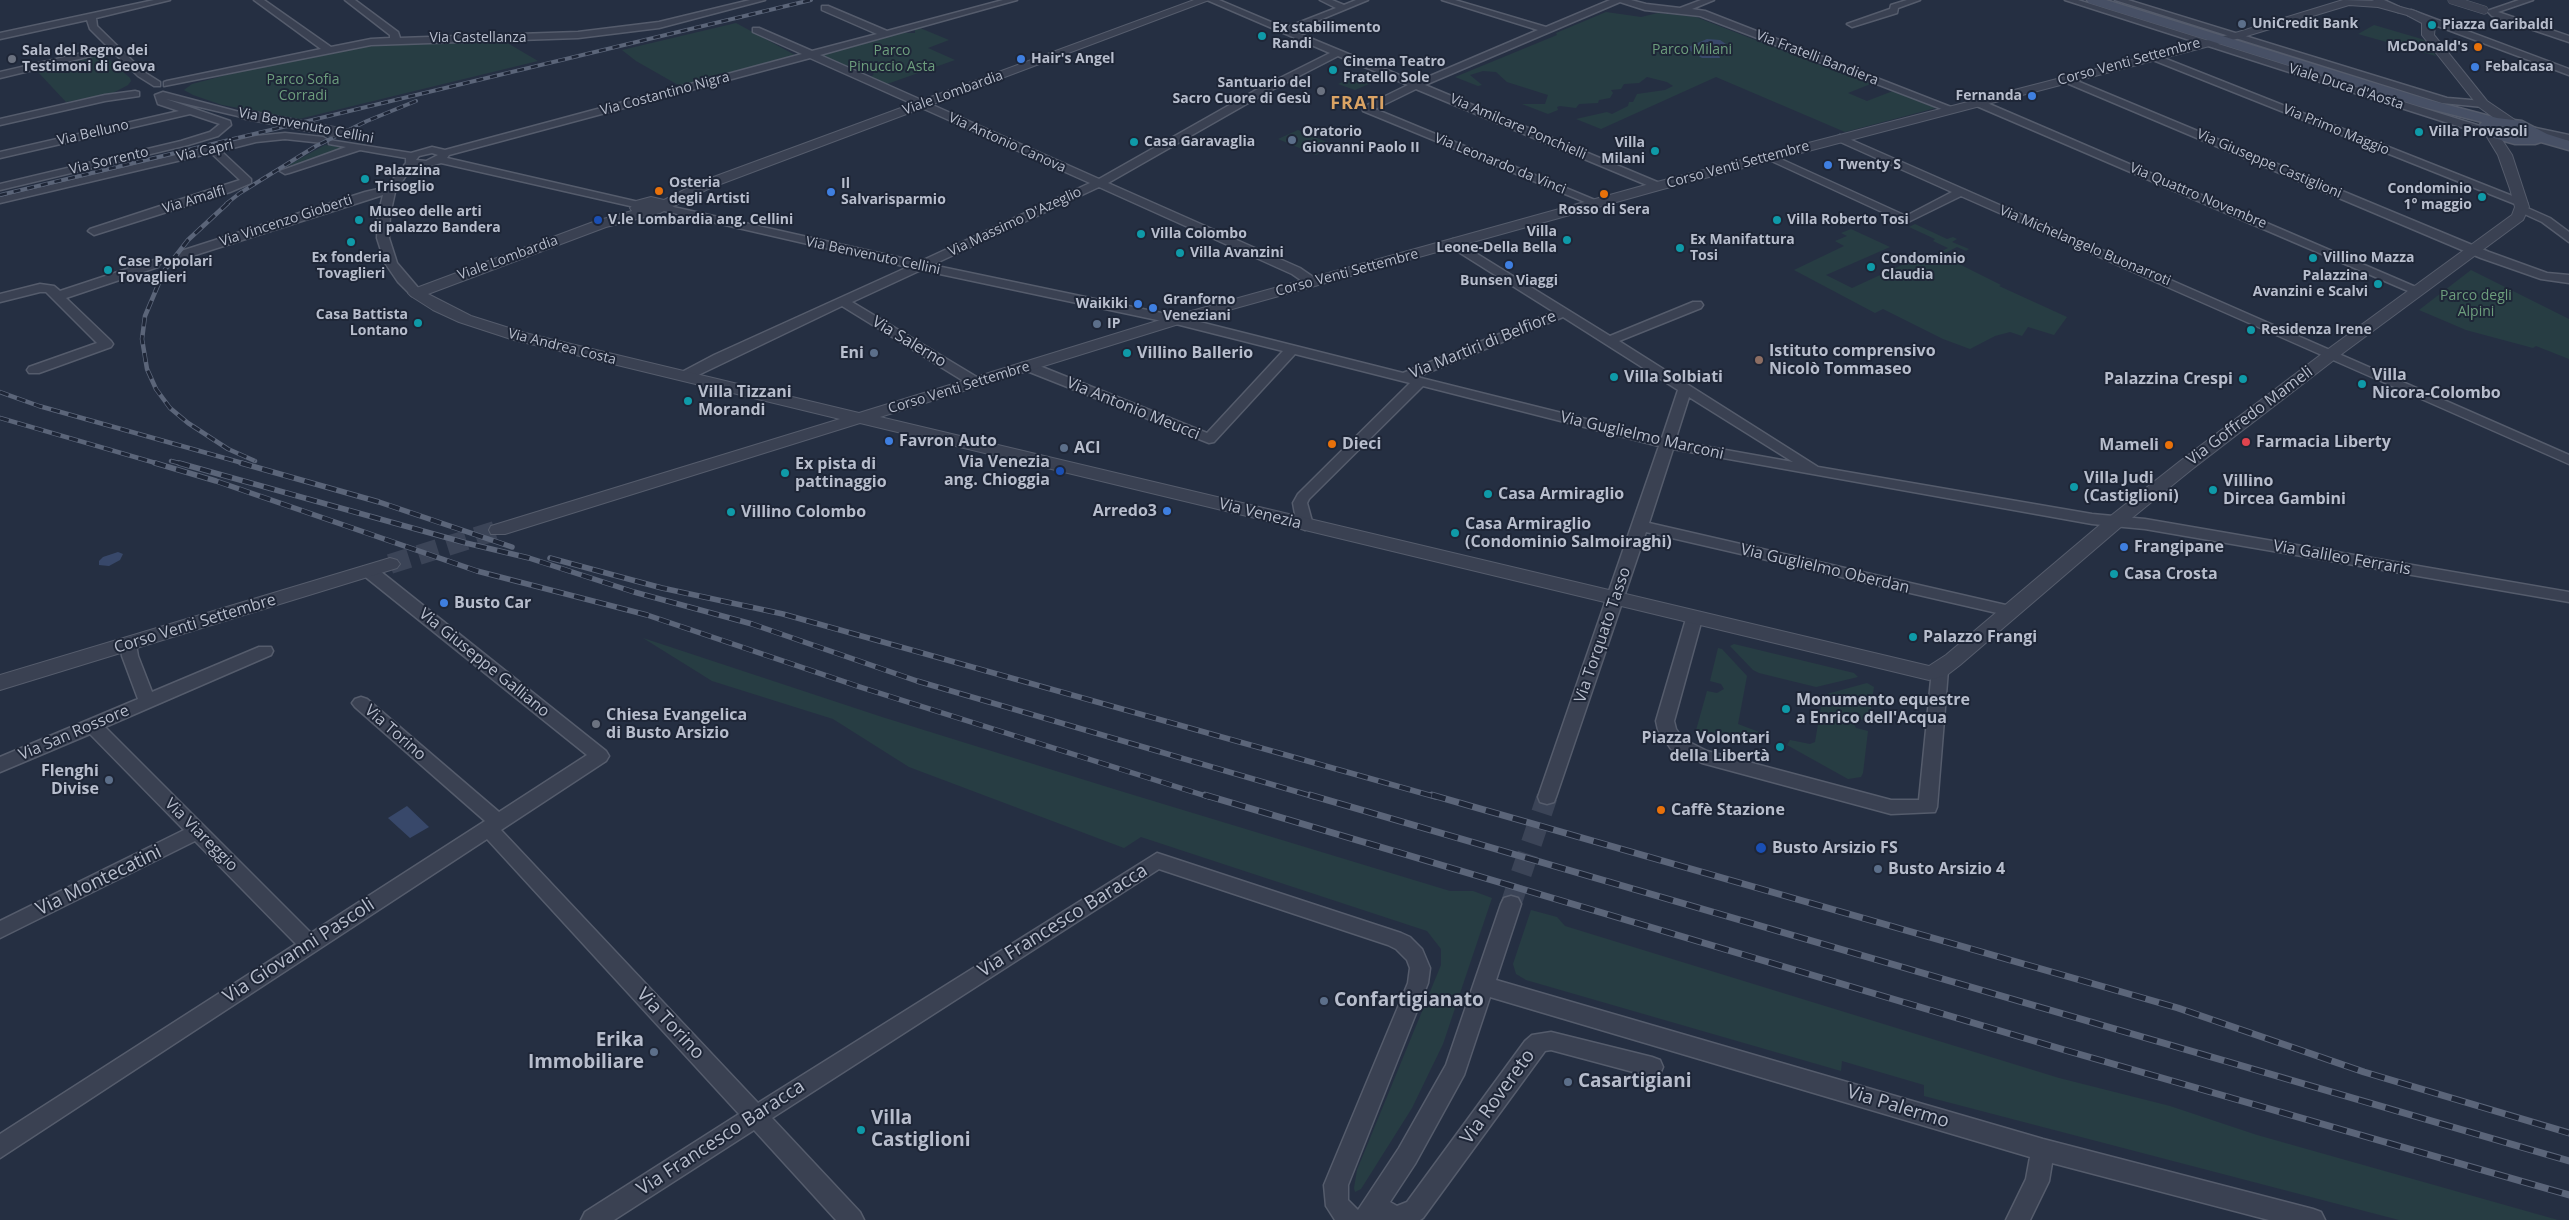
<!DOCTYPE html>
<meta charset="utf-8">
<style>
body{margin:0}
canvas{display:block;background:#252f42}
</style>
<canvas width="2569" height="1220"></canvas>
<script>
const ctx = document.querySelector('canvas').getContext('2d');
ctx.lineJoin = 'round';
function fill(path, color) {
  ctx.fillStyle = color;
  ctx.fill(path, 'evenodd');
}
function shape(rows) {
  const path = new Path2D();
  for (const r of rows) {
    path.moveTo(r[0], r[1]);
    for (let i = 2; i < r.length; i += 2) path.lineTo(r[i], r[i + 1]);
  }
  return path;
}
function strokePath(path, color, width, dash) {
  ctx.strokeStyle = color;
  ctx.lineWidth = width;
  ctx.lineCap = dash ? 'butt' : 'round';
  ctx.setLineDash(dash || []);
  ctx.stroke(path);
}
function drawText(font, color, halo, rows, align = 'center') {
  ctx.font = font + ' "Open Sans",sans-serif';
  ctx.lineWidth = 4;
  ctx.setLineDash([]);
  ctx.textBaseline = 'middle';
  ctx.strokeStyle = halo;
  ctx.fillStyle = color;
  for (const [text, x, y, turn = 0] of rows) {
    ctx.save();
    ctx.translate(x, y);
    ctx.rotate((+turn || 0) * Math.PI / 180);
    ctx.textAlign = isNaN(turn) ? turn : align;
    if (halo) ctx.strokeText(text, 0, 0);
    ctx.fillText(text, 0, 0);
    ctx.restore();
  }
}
fill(shape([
 [1606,12,1641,17,1658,13,1696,17,1853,78,1857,77,1873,83,1848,93,1867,101,1893,91,1936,108,1845,132,1716,77,1601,129,1576,119,1607,112,1612,114,1628,106,1629,102,1633,102,1637,94,1665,90,1673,86,1667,82,1647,77,1639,83,1624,84,1621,89,1611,90,1613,93,1610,98,1599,100,1598,103,1579,104,1576,108,1560,106,1557,107,1558,110,1548,114,1522,104,1545,104,1548,95,1507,82,1496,72,1483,71,1470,75,1482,85,1478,86,1455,77,1557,35,1556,33],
 [736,23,795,55,680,86,636,61,622,50],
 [2374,25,2425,40,2436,56,2358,34],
 [920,28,949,40,928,48,955,60,887,84,871,77,874,74,871,72,861,73,821,55,902,33,915,33,915,30],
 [458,41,504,41,538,61,299,119,222,105,193,95,184,90,192,84,238,72,359,47],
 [103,54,130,78,131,81,128,85,113,93,66,102,38,72],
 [1367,71,1383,78,1355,90,1338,84],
 [1298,130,1336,146,1316,155,1278,139],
 [325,145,340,147,339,151,285,167],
 [1915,224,1947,239,1953,237,1957,239,1952,242,1969,249,1966,251,1957,247,1941,255,2001,285,1999,286,2067,317,2054,335,2028,327,2022,336,2010,332,1995,336,1970,349,1943,339,1883,309,1875,313,1794,270,1844,246,1835,241,1847,236,1841,233,1851,229,1890,247,1826,275,1852,288,1915,259,1920,262,1948,248,1933,241,1935,239,1909,227],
 [2471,270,2569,319,2569,359,2536,346,2533,348,2466,330,2419,310],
 [643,638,882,717,1117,790,1450,891,1473,891,1492,898,1443,1044,1412,1108,1361,1189,1355,1192,1354,1188,1357,1170,1441,965,1441,949,1427,931,1141,837,1124,848,909,767,833,719,712,681],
 [1734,644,1854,673,1858,677,1816,687,1759,673,1753,670,1730,646],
 [1718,648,1722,649,1747,676,1738,724,1759,732,1761,739,1701,739,1695,734,1707,691,1717,693,1724,689,1721,684,1710,681],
 [1867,683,1874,687,1869,721,1858,719,1853,722,1856,728,1868,731,1863,773,1861,777,1848,779,1787,745,1790,740,1810,744,1815,742,1823,695],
 [1531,910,1557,917,1565,926,2059,1078,2170,1106,2257,1135,2558,1220,2399,1220,1924,1096,1924,1085,1842,1061,1841,1071,1526,980,1516,974,1513,964]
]), '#273d43');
fill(shape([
 [1707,39,1720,40,1726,44,1717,50,1720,58,1702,58,1686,48],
 [118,552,123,554,120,560,109,566,99,565,99,561,103,557],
 [407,806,429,827,410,838,388,818]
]), '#38486a');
strokePath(shape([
 [1511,904,1547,797]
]), '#3b4457', 21, [21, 11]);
strokePath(shape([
 [390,564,498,530]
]), '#3b4457', 20, [20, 10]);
const pedestrian = shape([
 [2452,0,2484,10]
]);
const minor = shape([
 [154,0,170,0,96,18,97,26,144,72,160,82,160,86,154,86,138,76,112,51,0,78,0,72,108,47,90,29,87,20,0,39,0,33,154,0],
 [254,0,264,0,331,47,371,39,390,38,390,35,345,0,355,0,398,32,400,38,578,32,659,22,750,0,765,0,659,28,578,38,371,45,164,86,164,82,167,81,321,49,254,0],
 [1003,0,1017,0,820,55,1099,179,1256,90,1330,53,1207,0,1219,0,1285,28,1336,8,1320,0,1332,0,1344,5,1356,0,1368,0,1293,31,1416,82,1538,30,1442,0,1455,0,1546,27,1610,0,1631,0,1646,4,1680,8,1701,0,1714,0,1692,9,1705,11,1956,109,1947,111,1700,16,1645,10,1620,2,1425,85,1662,184,1662,188,1654,188,1416,89,1375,109,1602,203,1596,206,1592,205,1363,111,1363,107,1408,85,1338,56,1264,94,1108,183,1300,268,1316,279,1318,282,1316,285,1308,285,1292,274,1099,187,932,265,1176,316,1403,373,1554,312,1449,246,1447,243,1453,239,1610,336,1693,302,1701,302,1703,305,1701,308,1619,341,1818,467,2092,514,2145,519,2569,592,2569,602,2145,529,2092,524,1673,449,1649,523,2010,606,2016,607,2018,611,2016,615,2010,616,1646,532,1556,797,1554,802,1547,804,1540,802,1538,797,1659,446,1423,386,1309,499,1307,503,1313,525,1305,530,1297,525,1293,503,1298,494,1410,383,1295,354,1214,442,1209,443,1022,369,1020,366,1022,363,1032,363,1207,433,1283,351,1176,324,921,270,852,302,980,379,982,382,980,385,970,385,842,306,690,379,680,379,678,376,680,373,714,355,908,267,660,210,656,209,656,205,660,204,919,262,1090,183,810,58,449,155,447,158,643,203,643,207,639,208,441,163,427,167,415,167,407,174,395,192,390,215,389,238,397,263,420,290,422,293,420,296,412,296,398,282,385,263,377,238,378,215,383,195,186,258,182,259,176,255,178,252,365,192,387,187,406,163,406,158,360,150,289,173,285,174,280,171,346,147,329,144,329,140,411,153,432,147,445,150,802,54,753,32,753,28,759,28,812,51,877,34,822,10,822,6,828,6,887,31,1003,0],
 [432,153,438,155,426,161,416,160,419,156,432,153],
 [1563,317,1678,390,1662,438,1417,377,1563,317],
 [1689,397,1793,462,1675,441,1689,397],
 [1907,0,1920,0,1898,8,1897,13,1852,27,1847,24,1890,9,1891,5,1907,0],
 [2065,0,2078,0,2493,130,2488,133,2473,131,2065,0],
 [2115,0,2128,0,2447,98,2483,101,2488,104,2483,107,2442,103,2115,0],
 [2372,0,2384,0,2406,10,2398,12,2372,0],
 [2519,0,2533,0,2498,12,2569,36,2569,42,2492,16,2487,11,2519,0],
 [2411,10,2569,69,2569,75,2408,15,2406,13,2411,10],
 [2151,53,2525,201,2527,203,2523,206,2550,218,2569,232,2569,242,2542,222,2518,211,2516,209,2520,206,2148,58,2146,56,2151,53],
 [2065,76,2489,252,2547,273,2569,275,2569,283,2541,279,2481,258,2062,81,2060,79,2065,76],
 [135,91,139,92,139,96,105,101,0,125,0,119,105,95,135,91],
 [163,92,247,114,242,117,166,99,230,121,231,125,218,136,188,145,0,190,0,184,181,141,210,132,220,124,190,114,0,158,0,152,179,111,158,104,155,95,163,92],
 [1972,100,1980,100,2425,291,2419,295,2415,294,1972,104,1972,100],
 [2531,127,2569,135,2569,141,2527,132,2527,128,2531,127],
 [285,133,323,137,328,140,323,143,285,139,256,142,221,151,251,179,251,183,230,192,94,235,88,231,90,229,240,180,211,153,0,203,0,197,256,136,285,133],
 [1840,135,2569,455,2569,464,1961,196,1906,223,1763,157,1768,154,1772,155,1906,216,1952,192,1836,140,1835,138,1840,135],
 [154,260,160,264,158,267,66,298,111,341,113,344,111,347,39,373,29,373,27,370,29,367,97,343,46,292,40,292,0,302,0,294,40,284,54,286,60,291,154,260],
 [369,566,375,567,606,751,609,756,606,761,501,830,758,1103,1157,853,1401,933,1410,937,1422,949,1430,968,1428,983,1348,1185,1348,1200,1358,1210,1399,1148,1446,1065,1501,904,1504,898,1511,896,1518,898,1521,904,1496,980,2043,1139,2313,1209,2321,1212,2325,1220,2269,1220,2052,1163,2049,1181,2030,1220,2006,1220,2026,1179,2030,1157,1490,997,1464,1075,1415,1164,1390,1202,1397,1206,1407,1202,1525,1041,1532,1035,1551,1032,1652,1057,1660,1060,1663,1067,1660,1074,1652,1077,1551,1050,1545,1051,1423,1218,1420,1220,1335,1220,1326,1206,1324,1185,1408,983,1410,968,1407,960,1396,949,1388,945,1159,869,772,1118,860,1212,864,1220,836,1220,754,1130,614,1220,581,1220,585,1212,739,1114,487,839,0,1158,0,1134,296,944,195,841,0,938,0,921,184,830,90,734,0,772,0,757,138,699,122,656,120,644,122,640,134,640,136,644,138,656,152,692,259,647,271,647,273,651,271,655,105,727,311,933,485,821,355,707,352,703,355,699,361,697,367,699,499,812,587,755,363,575,361,571,363,567,369,566],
 [1694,613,1700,615,1702,619,1674,721,1676,729,1683,739,1707,751,1891,800,1919,800,1932,670,1934,666,1946,666,1948,670,1937,807,1935,812,1891,814,1702,763,1671,749,1658,730,1656,721,1686,619,1688,615,1694,613]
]);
const tertiary = shape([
 [1194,0,1209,0,710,188,660,213,606,227,428,294,471,316,525,333,859,413,1170,317,1653,183,2232,34,2343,0,2378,1,2415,11,2431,19,2435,25,2434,35,2487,101,2515,120,2516,123,2515,126,2505,126,2479,107,2422,35,2422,23,2407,15,2378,7,2349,5,2240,38,1663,189,1182,323,880,417,1929,666,1946,655,2108,518,2179,462,2331,347,2512,215,2515,207,2510,189,2498,155,2484,132,2485,129,2495,129,2512,155,2529,207,2523,220,2343,353,2191,470,2122,526,1960,665,1947,675,1929,680,860,423,505,534,491,534,489,530,491,526,840,419,514,340,459,322,433,310,411,296,408,293,411,290,596,221,632,211,630,208,636,201,651,197,664,200,700,182,1194,0],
 [390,558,397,560,400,564,397,568,0,690,0,675,390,558]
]);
const secondary = shape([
 [2087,0,2106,0,2429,100,2497,118,2522,121,2547,134,2569,141,2569,150,2541,142,2535,144,2515,144,2490,137,2479,126,2482,122,2419,106,2089,3,2087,0],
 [2498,126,2514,128,2528,136,2516,136,2500,131,2496,127,2498,126]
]);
strokePath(pedestrian, '#555c6c', 9);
strokePath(minor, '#555c6c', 3);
strokePath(tertiary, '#555c6c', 2);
strokePath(secondary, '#555c6c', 3);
strokePath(pedestrian, '#3a4152', 8);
fill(minor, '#3a4152');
fill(tertiary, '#3a4152');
fill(secondary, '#475065');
const railFar3 = shape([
 [0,195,811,0],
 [226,204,240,193,316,146,367,121,416,101]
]);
const railFar2 = shape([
 [228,203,188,240,164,271,145,316,142,339,147,369,156,389,170,408,188,423,228,449,255,461],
 [0,392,39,406,246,464],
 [0,418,159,464],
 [171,461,183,464]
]);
const railFar1 = shape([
 [155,463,216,481,477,571,647,615,860,687,1209,797],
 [179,463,466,543,529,558,634,592,752,624,917,681,1315,797],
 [241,463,379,502,512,547],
 [550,558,662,588,783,614,1436,797]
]);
const rail = shape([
 [1205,795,2068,1051,2569,1195],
 [1310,795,2569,1161],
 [1432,795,2178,1008,2364,1072,2569,1133]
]);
strokePath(railFar3, '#5b6579', 4);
strokePath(railFar2, '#5b6579', 4.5);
strokePath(railFar1, '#5b6579', 5.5);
strokePath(rail, '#5b6579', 7);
strokePath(railFar3, '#1e2637', 2.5, [7]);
strokePath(railFar2, '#1e2637', 3, [9]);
strokePath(railFar1, '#1e2637', 4, [11]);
strokePath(rail, '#1e2637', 5, [14]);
const minorBridge = shape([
 [242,114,357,136]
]);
strokePath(minorBridge, '#555c6c', 11, []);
strokePath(minorBridge, '#3a4152', 10);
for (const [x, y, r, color] of [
 [2242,24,5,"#5c6f8a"],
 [2432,25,5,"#0f9aa8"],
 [1262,36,5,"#0f9aa8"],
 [2478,47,5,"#e8710a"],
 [12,59,5,"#6b7280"],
 [1021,59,5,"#3f7fe0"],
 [2475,67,5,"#3f7fe0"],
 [1333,70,5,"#0f9aa8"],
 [1321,91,5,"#6b7280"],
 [2032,96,5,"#3f7fe0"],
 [2419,132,5,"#0f9aa8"],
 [1292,140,5,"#5c6f8a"],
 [1134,142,5,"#0f9aa8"],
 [1655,151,5,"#0f9aa8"],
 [1828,165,5,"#3f7fe0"],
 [365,179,5,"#0f9aa8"],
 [659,191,5,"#e8710a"],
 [831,192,5,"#3f7fe0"],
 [1604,194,5,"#e8710a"],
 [2482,197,5,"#0f9aa8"],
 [359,220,5,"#0f9aa8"],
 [598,220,5,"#1a4fb4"],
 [1777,220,5,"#0f9aa8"],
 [1141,234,5,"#0f9aa8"],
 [1567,240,5,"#0f9aa8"],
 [351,242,5,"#0f9aa8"],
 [1680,248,5,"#0f9aa8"],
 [1180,253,5,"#0f9aa8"],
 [2313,258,5,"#0f9aa8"],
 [1509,265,5,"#3f7fe0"],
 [1871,267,5,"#0f9aa8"],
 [108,270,5,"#0f9aa8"],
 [2378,284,5,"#0f9aa8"],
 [1138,304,5,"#3f7fe0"],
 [1153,308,5,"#3f7fe0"],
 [418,323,5,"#0f9aa8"],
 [1097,324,5,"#5c6f8a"],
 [2251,330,5,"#0f9aa8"],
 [874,353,5,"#5c6f8a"],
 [1127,353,5,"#0f9aa8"],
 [1759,360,5,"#8d6e63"],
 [1614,377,5,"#0f9aa8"],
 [2243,379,5,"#0f9aa8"],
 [2362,384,5,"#0f9aa8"],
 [688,401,5,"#0f9aa8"],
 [889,441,5,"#3f7fe0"],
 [2246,442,5,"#e0444e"],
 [1332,444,5,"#e8710a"],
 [2169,445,5,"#e8710a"],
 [1064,448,5,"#5c6f8a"],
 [1060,471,5,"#1a4fb4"],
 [785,473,5,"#0f9aa8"],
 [2074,487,5,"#0f9aa8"],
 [2213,490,5,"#0f9aa8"],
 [1488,494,5,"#0f9aa8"],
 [1167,511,5,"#3f7fe0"],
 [731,512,5,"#0f9aa8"],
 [1455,533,5,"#0f9aa8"],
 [2124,547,5,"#3f7fe0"],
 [2114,574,5,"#0f9aa8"],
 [444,603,5,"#3f7fe0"],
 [1913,637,5,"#0f9aa8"],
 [1786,709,5,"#0f9aa8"],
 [596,724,5,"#6b7280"],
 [1780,747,5,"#0f9aa8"],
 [109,780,5,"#5c6f8a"],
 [1661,810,5,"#e8710a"],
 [1761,848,6,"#1a4fb4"],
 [1878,869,5,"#5c6f8a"],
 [1324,1001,5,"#5c6f8a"],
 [654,1052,5,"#5c6f8a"],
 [1568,1082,5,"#5c6f8a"],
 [861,1130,5,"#0f9aa8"]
]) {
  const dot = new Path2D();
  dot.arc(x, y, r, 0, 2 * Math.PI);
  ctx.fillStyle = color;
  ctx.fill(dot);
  strokePath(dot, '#1e2637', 2);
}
drawText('bold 14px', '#b7bdcc', '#1e2637', [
 ["UniCredit Bank",2252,24],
 ["Piazza Garibaldi",2442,25],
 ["Ex stabilimento",1272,28],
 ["Randi",1272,44],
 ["McDonald's",2468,47,"right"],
 ["Sala del Regno dei",22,51],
 ["Testimoni di Geova",22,67],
 ["Hair's Angel",1031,59],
 ["Cinema Teatro",1343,62],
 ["Fratello Sole",1343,78],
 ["Febalcasa",2485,67],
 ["Santuario del",1311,83,"right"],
 ["Sacro Cuore di Gesù",1311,99,"right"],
 ["Fernanda",2022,96,"right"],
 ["Oratorio",1302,132],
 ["Giovanni Paolo II",1302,148],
 ["Villa Provasoli",2429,132],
 ["Casa Garavaglia",1144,142],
 ["Villa",1645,143,"right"],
 ["Milani",1645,159,"right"],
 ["Twenty S",1838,165],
 ["Palazzina",375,171],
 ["Trisoglio",375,187],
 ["Osteria",669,183],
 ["degli Artisti",669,199],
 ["Il",841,184],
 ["Salvarisparmio",841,200],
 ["Condominio",2472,189,"right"],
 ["1° maggio",2472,205,"right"],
 ["Rosso di Sera",1604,210,"center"],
 ["Museo delle arti",369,212],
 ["di palazzo Bandera",369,228],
 ["V.le Lombardia ang. Cellini",608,220],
 ["Villa Roberto Tosi",1787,220],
 ["Villa",1557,232,"right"],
 ["Leone-Della Bella",1557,248,"right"],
 ["Villa Colombo",1151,234],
 ["Ex Manifattura",1690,240],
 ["Tosi",1690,256],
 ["Villa Avanzini",1190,253],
 ["Ex fonderia",351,258,"center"],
 ["Tovaglieri",351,274,"center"],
 ["Villino Mazza",2323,258],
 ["Condominio",1881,259],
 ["Claudia",1881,275],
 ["Case Popolari",118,262],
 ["Tovaglieri",118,278],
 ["Palazzina",2368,276,"right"],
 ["Avanzini e Scalvi",2368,292,"right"],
 ["Bunsen Viaggi",1509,281,"center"],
 ["Granforno",1163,300],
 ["Veneziani",1163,316],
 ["Waikiki",1128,304,"right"],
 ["Casa Battista",408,315,"right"],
 ["Lontano",408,331,"right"],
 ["IP",1107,324],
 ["Residenza Irene",2261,330]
], 'left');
drawText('14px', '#b7bdcc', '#1e2637', [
 ["Via Castellanza",478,38],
 ["Via Fratelli Bandiera",1817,58,21],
 ["Corso Venti Settembre",2129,62,-15],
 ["Viale Duca d'Aosta",2346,87,18],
 ["Viale Lombardia",953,93,-20],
 ["Via Costantino Nigra",665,94,-15],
 ["Via Benvenuto Cellini",306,126,11],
 ["Via Amilcare Ponchielli",1518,127,23],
 ["Via Primo Maggio",2336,130,22],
 ["Via Belluno",93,133,-13],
 ["Via Antonio Canova",1007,143,24],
 ["Via Capri",205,151,-13],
 ["Via Sorrento",109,161,-13],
 ["Via Leonardo da Vinci",1500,164,22],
 ["Via Giuseppe Castiglioni",2269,164,23],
 ["Corso Venti Settembre",1738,165,-15],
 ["Via Quattro Novembre",2198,196,23],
 ["Via Amalfi",194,200,-17],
 ["Via Vincenzo Gioberti",286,221,-18],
 ["Via Massimo D'Azeglio",1015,222,-25],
 ["Via Michelangelo Buonarroti",2085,246,23],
 ["Via Benvenuto Cellini",873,256,12],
 ["Viale Lombardia",508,258,-20],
 ["Corso Venti Settembre",1347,273,-15],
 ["Via Andrea Costa",562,347,14],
 ["Corso Venti Settembre",959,388,-17]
]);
drawText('14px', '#6d9e7d', '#1e2637', [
 ["Parco Milani",1692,50],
 ["Parco",892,51],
 ["Pinuccio Asta",892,67],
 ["Parco Sofia",303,80],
 ["Corradi",303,96],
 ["Parco degli",2476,296],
 ["Alpini",2476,312]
]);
drawText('16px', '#b7bdcc', '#1e2637', [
 ["Via Salerno",909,342,31],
 ["Via Martiri di Belfiore",1483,345,-22],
 ["Via Antonio Meucci",1133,409,22],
 ["Via Goffredo Mameli",2250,416,-37],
 ["Via Guglielmo Marconi",1642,436,13],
 ["Via Venezia",1260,514,14],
 ["Via Galileo Ferraris",2342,558,10],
 ["Via Guglielmo Oberdan",1825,569,13],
 ["Corso Venti Settembre",195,624,-17],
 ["Via Torquato Tasso",1603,635,-71],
 ["Via Giuseppe Galliano",484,663,39],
 ["Via San Rossore",74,733,-23],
 ["Via Torino",395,733,41],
 ["Via Viareggio",201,835,45]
]);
drawText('bold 16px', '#b7bdcc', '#1e2637', [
 ["Istituto comprensivo",1769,351],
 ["Nicolò Tommaseo",1769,369],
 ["Eni",864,353,"right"],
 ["Villino Ballerio",1137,353],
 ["Villa",2372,375],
 ["Nicora-Colombo",2372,393],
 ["Villa Solbiati",1624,377],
 ["Palazzina Crespi",2233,379,"right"],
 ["Villa Tizzani",698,392],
 ["Morandi",698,410],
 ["Favron Auto",899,441],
 ["Farmacia Liberty",2256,442],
 ["Dieci",1342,444],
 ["Mameli",2159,445,"right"],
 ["ACI",1074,448],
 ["Via Venezia",1050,462,"right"],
 ["ang. Chioggia",1050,480,"right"],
 ["Ex pista di",795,464],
 ["pattinaggio",795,482],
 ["Villa Judi",2084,478],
 ["(Castiglioni)",2084,496],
 ["Villino",2223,481],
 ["Dircea Gambini",2223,499],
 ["Casa Armiraglio",1498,494],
 ["Arredo3",1157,511,"right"],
 ["Villino Colombo",741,512],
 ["Casa Armiraglio",1465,524],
 ["(Condominio Salmoiraghi)",1465,542],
 ["Frangipane",2134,547],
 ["Casa Crosta",2124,574],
 ["Busto Car",454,603],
 ["Palazzo Frangi",1923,637],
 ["Monumento equestre",1796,700],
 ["a Enrico dell'Acqua",1796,718],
 ["Chiesa Evangelica",606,715],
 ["di Busto Arsizio",606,733],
 ["Piazza Volontari",1770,738,"right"],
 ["della Libertà",1770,756,"right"],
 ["Flenghi",99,771,"right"],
 ["Divise",99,789,"right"],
 ["Caffè Stazione",1671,810],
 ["Busto Arsizio FS",1772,848],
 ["Busto Arsizio 4",1888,869]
], 'left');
ctx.letterSpacing = '1px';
drawText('bold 18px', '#daa364', '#1e2637', [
 ["FRATI",1358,104]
]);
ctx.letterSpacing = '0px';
drawText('19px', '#b7bdcc', '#1e2637', [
 ["Via Montecatini",99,881,-26],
 ["Via Francesco Baracca",1063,921,-32],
 ["Via Giovanni Pascoli",299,951,-33],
 ["Via Torino",670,1024,47],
 ["Via Rovereto",1498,1097,-54],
 ["Via Palermo",1898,1107,17],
 ["Via Francesco Baracca",721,1138,-33]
]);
drawText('bold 19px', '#b7bdcc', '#1e2637', [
 ["Confartigianato",1334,1001],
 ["Erika",644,1041,"right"],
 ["Immobiliare",644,1063,"right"],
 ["Casartigiani",1578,1082],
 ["Villa",871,1119],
 ["Castiglioni",871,1141]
], 'left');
</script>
